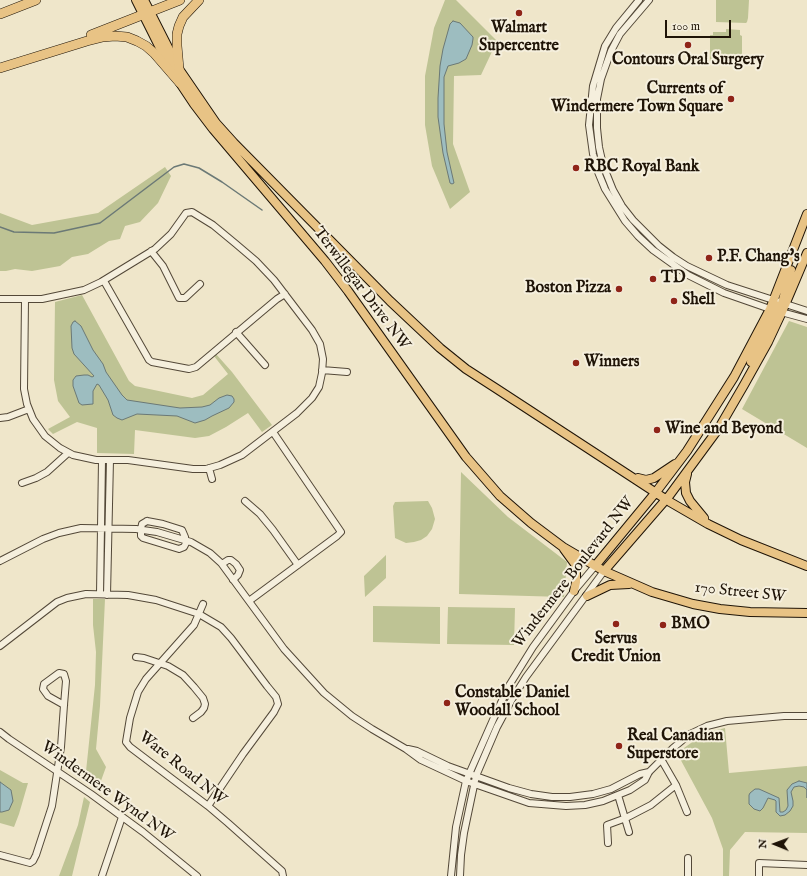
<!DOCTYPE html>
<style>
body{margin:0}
#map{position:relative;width:807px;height:876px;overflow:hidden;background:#efe6ca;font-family:"IM FELL English",serif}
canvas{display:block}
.north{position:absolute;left:755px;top:824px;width:40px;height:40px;-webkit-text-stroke:3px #f5efdd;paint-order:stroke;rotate:271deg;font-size:11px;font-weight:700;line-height:16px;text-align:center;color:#1f1407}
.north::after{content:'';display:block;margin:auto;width:14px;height:18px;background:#1f1407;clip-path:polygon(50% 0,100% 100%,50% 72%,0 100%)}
.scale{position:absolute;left:665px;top:20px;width:66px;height:18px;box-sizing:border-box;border:2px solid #1f1407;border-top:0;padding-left:5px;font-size:12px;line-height:14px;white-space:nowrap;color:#1f1407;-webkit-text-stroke:3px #f5efdd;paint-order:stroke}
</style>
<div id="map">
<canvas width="807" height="876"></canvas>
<div class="north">N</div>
<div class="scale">100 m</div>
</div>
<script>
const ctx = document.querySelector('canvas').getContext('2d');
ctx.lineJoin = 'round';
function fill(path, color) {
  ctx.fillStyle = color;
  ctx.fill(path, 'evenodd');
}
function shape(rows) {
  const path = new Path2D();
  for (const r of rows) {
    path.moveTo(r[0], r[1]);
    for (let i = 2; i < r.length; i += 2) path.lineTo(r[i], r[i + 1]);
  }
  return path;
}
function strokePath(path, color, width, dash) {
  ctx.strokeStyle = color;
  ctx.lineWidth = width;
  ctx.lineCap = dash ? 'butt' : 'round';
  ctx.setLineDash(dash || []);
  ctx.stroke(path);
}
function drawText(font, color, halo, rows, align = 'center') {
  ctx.font = font + ' "IM FELL English",serif';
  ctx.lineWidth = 4;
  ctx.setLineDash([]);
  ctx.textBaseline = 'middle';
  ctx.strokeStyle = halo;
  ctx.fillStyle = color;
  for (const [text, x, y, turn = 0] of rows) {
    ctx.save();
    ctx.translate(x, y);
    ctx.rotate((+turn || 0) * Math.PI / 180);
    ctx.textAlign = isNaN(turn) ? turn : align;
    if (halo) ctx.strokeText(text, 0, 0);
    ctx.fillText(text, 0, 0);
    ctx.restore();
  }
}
fill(shape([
 [445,0,456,0,497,41,481,75,454,76,453,144,470,192,450,209,432,166,425,125,425,76,434,28],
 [716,0,749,0,748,18,747,22,746,23,716,22],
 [726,29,740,30,740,35,742,36,742,61,710,61,710,35,713,35,713,32,726,32],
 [165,167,171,176,158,203,140,222,125,226,120,239,109,241,88,254,72,257,60,266,32,271,15,269,6,271,0,271,0,213,32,225,98,213],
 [82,295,129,381,135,386,192,398,203,395,228,374,214,356,216,354,232,372,272,425,262,432,248,413,226,427,209,436,195,438,135,430,134,454,97,453,97,428,77,422,53,434,48,429,70,417,58,401,54,380,55,302],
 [789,321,807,327,807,448,742,409],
 [461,472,508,517,567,562,564,597,459,594],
 [428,501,432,508,435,519,432,529,427,536,421,540,414,542,406,543,395,538,393,506,395,502],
 [386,555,386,578,365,597,364,576],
 [93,599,105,599,100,706,96,749,106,767,98,789,85,781,95,685,96,652,93,625],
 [373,606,440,607,440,644,373,642],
 [448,607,515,608,514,645,447,644],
 [725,728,729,773,807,766,807,833,745,832,730,850,729,876,723,876,723,849,712,818,677,753,698,738,709,732],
 [0,770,23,783,28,783,19,814,14,827,0,823],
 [84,797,90,802,72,876,59,876,78,825]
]), '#bec394');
const water = shape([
 [453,21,460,23,473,37,473,39,472,45,466,59,459,63,448,66,444,77,444,124,447,152,454,183,452,184,450,183,443,153,438,117,438,98,440,66,443,49,450,24,453,21],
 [75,321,81,326,93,350,103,364,106,372,122,395,127,400,180,408,202,407,210,405,219,398,227,395,232,396,234,399,234,402,229,408,212,416,205,420,195,423,177,416,137,414,122,420,117,418,113,415,108,400,99,385,97,384,93,391,93,404,82,405,79,403,73,386,73,380,76,376,84,375,88,375,92,377,94,376,74,354,72,348,71,326,73,322,75,321],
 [799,781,807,783,807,798,807,790,804,787,799,786,794,787,791,792,793,801,793,806,790,811,785,815,780,816,776,812,776,801,775,800,768,798,763,808,760,811,754,809,749,804,749,795,750,793,755,789,759,789,779,798,780,812,783,812,786,810,788,806,787,790,792,784,799,781],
 [0,782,11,790,13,801,9,810,2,812,0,812,0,782]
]);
fill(water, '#9dbdc0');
strokePath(water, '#6b7976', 1);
strokePath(shape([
 [0,227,14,232,54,233,100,223,174,167,184,164,199,168,222,182,262,210]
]), '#6b7976', 1.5);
const minor = shape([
 [639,0,616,28,605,46,593,86,589,125,593,154,598,172,605,189,625,221,638,236,653,250,688,275,724,293,770,309,807,319],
 [649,0,620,34,611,51,601,79,597,99,597,128,599,147,603,165,613,190,622,206,633,220,659,246,673,257,687,266,727,285,807,311],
 [151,251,163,266,179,298,185,298,200,284],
 [104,281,149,360,152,362,189,369,196,367,277,299,285,294],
 [0,299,42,299,84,290,101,282,155,249,171,234,186,213,192,212,213,225,236,244,256,261,274,280,312,330,320,344,323,359,322,373,319,387,312,398,297,413,242,455,220,465,206,469,193,469,128,460,96,460,73,455,60,448,45,436,33,419,27,404,24,389,25,300],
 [236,332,265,365],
 [322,370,347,372],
 [0,418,8,417,29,409],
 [209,468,212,479],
 [22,483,36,478,47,472,68,453],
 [245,501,260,514,273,530,298,565],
 [147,521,163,524,182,530,185,537,186,543,184,547,179,549,143,538,141,536,141,529,142,524,147,521],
 [0,561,43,539,59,533,81,528,136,529,157,532,191,542,210,553,221,563,284,649,324,693,352,716,372,729,406,749,421,760,466,781,529,803,566,806,585,805,603,801,630,790,645,780,649,772,673,748,690,734,707,726,727,721,784,716,807,716],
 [222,564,228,560,231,560,236,564,240,570,238,575,233,580],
 [100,594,102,460],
 [107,595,110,460],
 [249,601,337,536,341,532,273,432],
 [203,604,194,625,146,679,138,692,130,718,126,742,130,747,208,806,228,823,282,871,283,876],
 [0,646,57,602,67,598,86,594,128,595,156,600,199,614,221,627,231,638,267,686,276,697,278,704,274,712,243,754,208,806],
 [136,657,144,658,168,666,183,675,194,687,203,698,205,704,204,708,201,712,193,718],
 [0,732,9,739,91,794,143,832,197,876],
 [408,749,417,751,448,766,509,788,531,794,552,797,570,797,593,794,611,789,640,774,649,772],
 [661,759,676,785,687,812],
 [618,795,629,832],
 [608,843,607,825,626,818,651,805,676,785],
 [0,855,30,863,33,861,36,855,52,806,61,747,64,705,66,681,64,674,59,673,44,684,43,689,48,696,64,705],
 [102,876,122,817],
 [451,876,456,827,466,781,496,713,510,684,533,647,574,591,595,566],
 [460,876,461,855,464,833,476,776,497,727,511,701,526,677,604,571],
 [688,876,688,858],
 [759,876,759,863,807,865]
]);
const major = shape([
 [136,0,159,46,180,83,194,104,213,129,325,261,348,291,466,457,500,496,531,523,563,547,604,571,652,592,693,604,720,609,750,612,807,613],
 [144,0,179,69,216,123,234,143,390,301,440,348,466,369,497,389,670,502,708,524,741,540,807,566],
 [782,303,791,270],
 [751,362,775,310,776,307,773,301],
 [687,474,685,482,686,493,690,501,704,518],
 [638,478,646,480,654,478,675,464],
 [564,549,575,564,576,569,576,582,574,591],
 [595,566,656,492,687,451,734,377,770,309,807,214],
 [604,571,669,496,719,428,744,385,768,342,782,312,807,253],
 [587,596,610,585,629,584]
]);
const highway = shape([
 [0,14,36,0],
 [91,35,180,0],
 [0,68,87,41,103,37,115,36,127,37,137,41,146,46,154,53,180,83],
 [179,69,177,46,177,34,179,26,183,17,199,0]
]);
strokePath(minor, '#534838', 8);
strokePath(major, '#1f1407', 10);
strokePath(highway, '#1f1407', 10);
strokePath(minor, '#f5efdd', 6);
strokePath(major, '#e8c385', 8);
strokePath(highway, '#e8c385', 9);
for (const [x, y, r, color] of [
 [519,13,4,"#8f2418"],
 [688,45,4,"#8f2418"],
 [731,99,4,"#8f2418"],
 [576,168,4,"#8f2418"],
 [709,258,4,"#8f2418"],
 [653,279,4,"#8f2418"],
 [619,289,4,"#8f2418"],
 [674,301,4,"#8f2418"],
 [576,363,4,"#8f2418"],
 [657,430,4,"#8f2418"],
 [616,624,4,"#8f2418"],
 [663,625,4,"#8f2418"],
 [447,703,4,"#8f2418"],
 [619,746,4,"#8f2418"]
]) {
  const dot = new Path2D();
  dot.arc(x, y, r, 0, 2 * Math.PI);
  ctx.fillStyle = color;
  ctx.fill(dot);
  strokePath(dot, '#f5efdd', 1.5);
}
drawText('bold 16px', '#1f1407', '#f5efdd', [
 ["Walmart",519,29,"center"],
 ["Supercentre",519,47,"center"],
 ["Contours Oral Surgery",688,61,"center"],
 ["Currents of",723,90,"right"],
 ["Windermere Town Square",723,108,"right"],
 ["RBC Royal Bank",584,168],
 ["P.F. Chang's",717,258],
 ["TD",661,279],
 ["Boston Pizza",611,289,"right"],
 ["Shell",682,301],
 ["Winners",584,363],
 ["Wine and Beyond",665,430],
 ["BMO",671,625],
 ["Servus",616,640,"center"],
 ["Credit Union",616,658,"center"],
 ["Constable Daniel",455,694],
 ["Woodall School",455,712],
 ["Real Canadian",627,737],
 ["Superstore",627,755]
], 'left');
drawText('16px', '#1f1407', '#f5efdd', [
 ["Terwillegar Drive NW",361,289,53],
 ["Windermere Boulevard NW",574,573,-52],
 ["170 Street SW",740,593,6],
 ["Ware Road NW",182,769,39],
 ["Windermere Wynd NW",107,792,36]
]);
</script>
